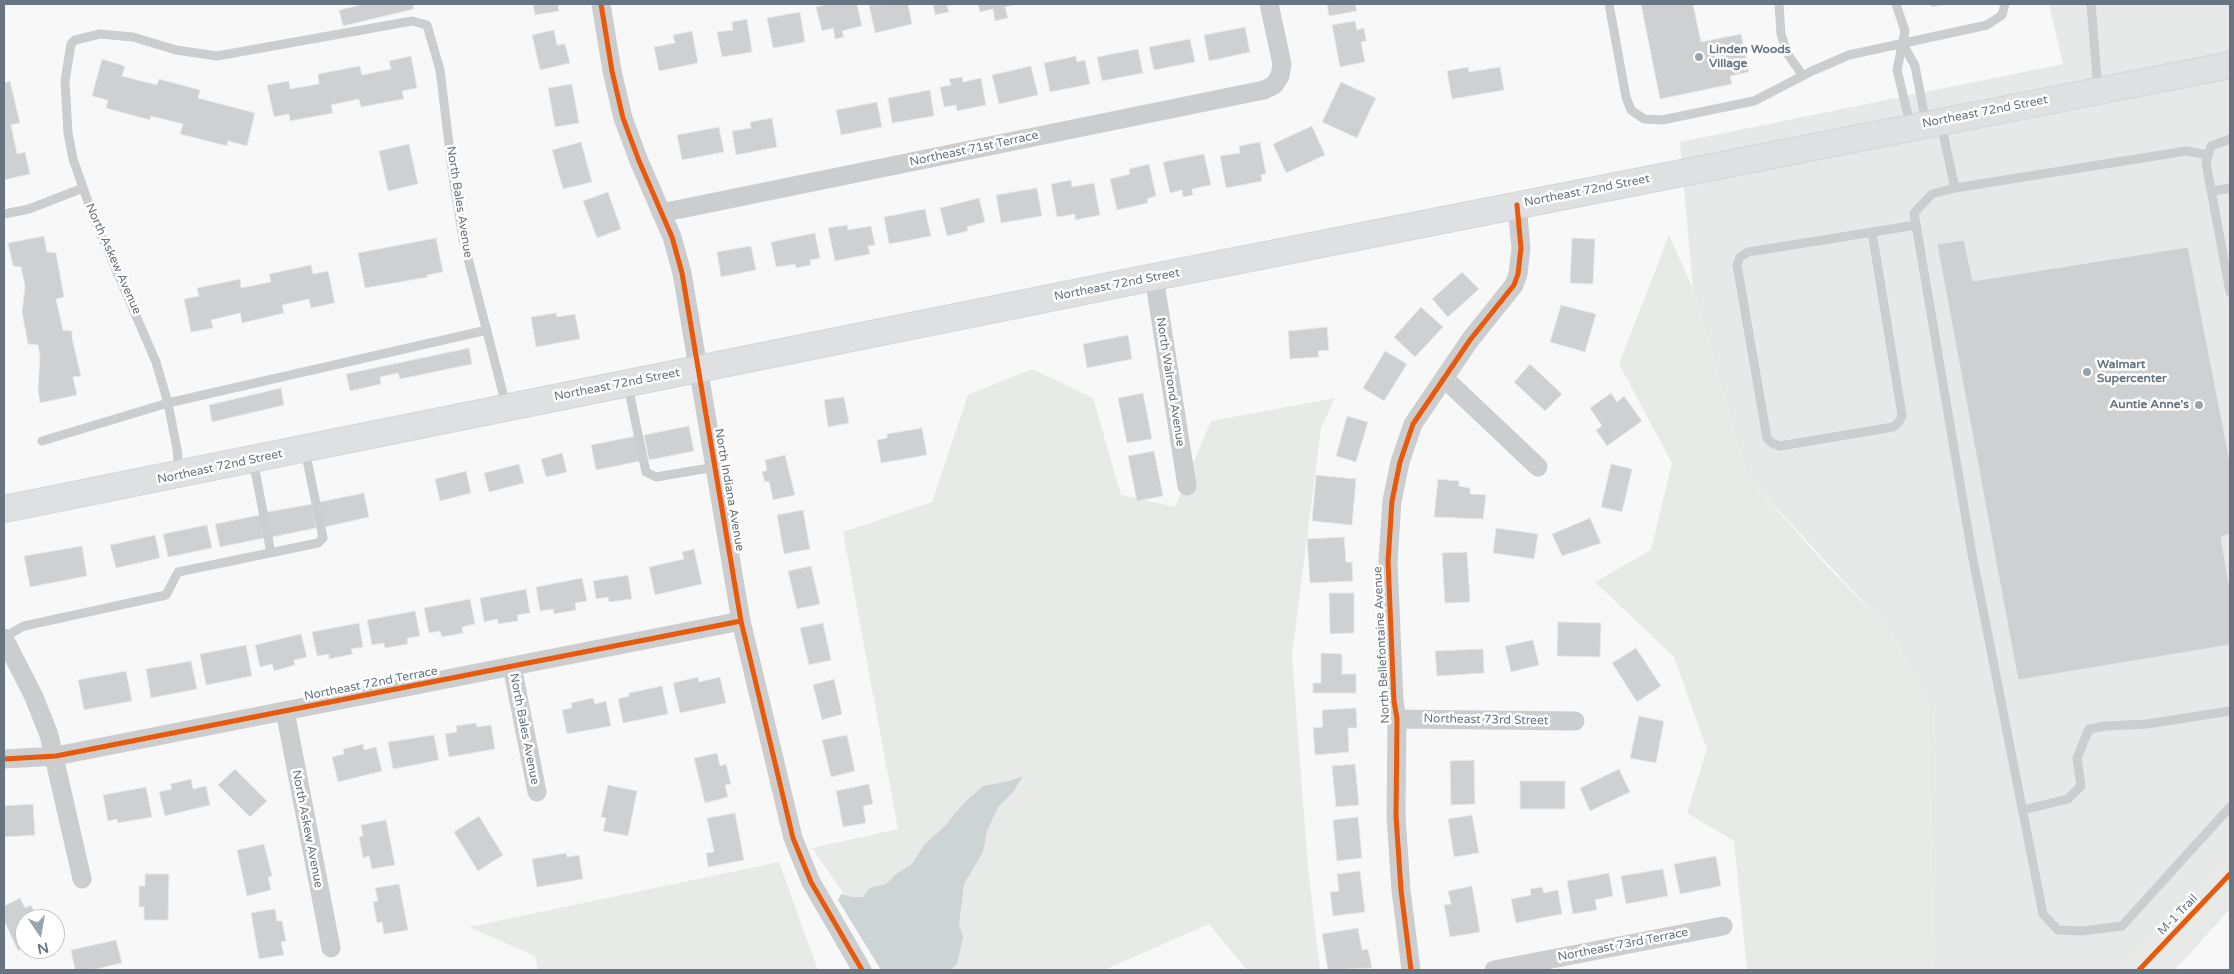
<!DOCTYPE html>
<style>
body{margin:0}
#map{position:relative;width:2234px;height:974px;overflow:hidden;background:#f8f8f8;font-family:"Varela Round",sans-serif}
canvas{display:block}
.frame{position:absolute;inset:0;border:5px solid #667581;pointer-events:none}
.north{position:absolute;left:15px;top:909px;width:50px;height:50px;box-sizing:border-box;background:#fff;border:1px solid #c2c8cd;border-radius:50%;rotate:168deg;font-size:14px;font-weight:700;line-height:20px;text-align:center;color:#667581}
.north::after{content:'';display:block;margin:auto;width:18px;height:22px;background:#99a3ab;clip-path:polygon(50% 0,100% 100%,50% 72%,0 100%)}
</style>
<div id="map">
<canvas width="2234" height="974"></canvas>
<div class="frame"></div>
<div class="north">N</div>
</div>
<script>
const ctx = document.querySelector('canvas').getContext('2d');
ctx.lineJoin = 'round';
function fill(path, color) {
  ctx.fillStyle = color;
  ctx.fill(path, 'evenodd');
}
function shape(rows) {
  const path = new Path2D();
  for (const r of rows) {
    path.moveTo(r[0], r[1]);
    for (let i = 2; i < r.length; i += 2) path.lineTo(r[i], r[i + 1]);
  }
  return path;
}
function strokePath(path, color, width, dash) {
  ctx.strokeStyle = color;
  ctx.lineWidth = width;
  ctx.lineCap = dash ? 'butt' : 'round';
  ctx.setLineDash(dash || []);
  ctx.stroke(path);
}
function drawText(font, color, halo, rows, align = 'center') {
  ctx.font = font + ' "Varela Round",sans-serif';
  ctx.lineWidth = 5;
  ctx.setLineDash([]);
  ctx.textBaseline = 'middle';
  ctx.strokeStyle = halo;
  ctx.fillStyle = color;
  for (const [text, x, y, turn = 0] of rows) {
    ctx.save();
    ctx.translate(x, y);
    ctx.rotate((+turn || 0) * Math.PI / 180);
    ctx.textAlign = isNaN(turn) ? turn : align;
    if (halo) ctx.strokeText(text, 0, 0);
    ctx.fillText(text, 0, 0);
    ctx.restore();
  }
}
fill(shape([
 [2049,4,2230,4,2230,855,2116,970,1934,970,1928,701,1889,630,1747,476,1693,289,1680,142,2063,64]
]), '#e7e8e8');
fill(shape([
 [1669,235,1693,289,1747,476,1825,564,1889,630,1928,701,1934,970,1747,970,1734,841,1687,813,1707,749,1674,657,1595,582,1651,550,1672,463,1619,364],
 [1032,369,1093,398,1121,495,1175,507,1211,421,1335,398,1321,428,1292,655,1308,869,1320,970,1247,970,1209,924,1104,970,897,970,812,848,898,829,843,532,932,502,968,395],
 [2230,855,2230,909,2175,970,2116,970],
 [779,862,818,970,538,970,535,956,469,927]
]), '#e7eae6');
fill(shape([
 [1023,776,1013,792,998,807,987,831,983,852,964,884,959,924,963,937,957,964,950,970,881,970,838,900,841,894,852,897,863,897,870,888,886,884,896,874,912,864,925,844,945,826,963,804,983,786,1010,781]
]), '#ccd4d6');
const building = shape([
 [364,4,413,4,414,9,343,26,339,10,364,4],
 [533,4,558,4,559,11,535,15,533,4],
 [828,4,857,4,862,26,842,31,844,37,835,39,833,28,822,31,816,7,828,4],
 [908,4,912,24,875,33,869,5,908,4],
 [933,4,957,4,947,6,949,12,935,15,933,4],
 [978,4,1019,4,1005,7,1008,18,995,21,993,9,980,12,978,4],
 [1327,4,1355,4,1357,11,1329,16,1327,4],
 [1641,4,1693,4,1701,42,1741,34,1749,72,1730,76,1732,84,1660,99,1641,4],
 [1931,4,1949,4,1931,7,1931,4],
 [800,12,805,42,773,48,767,18,800,12],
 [747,19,752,52,722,57,717,32,733,30,732,22,747,19],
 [1355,21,1357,30,1364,28,1366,41,1361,42,1365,62,1340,67,1332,25,1355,21],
 [1245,27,1250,52,1209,61,1204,35,1245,27],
 [554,30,557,45,565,44,570,63,540,70,532,35,554,30],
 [692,31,698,63,659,71,654,47,675,43,673,35,692,31],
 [1190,39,1195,62,1154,70,1149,47,1190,39],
 [1138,49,1143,73,1102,81,1097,57,1138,49],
 [411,56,417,88,402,91,404,99,361,107,359,99,331,105,333,113,290,121,289,114,274,117,267,85,289,81,290,89,319,84,318,74,360,66,362,75,391,69,389,61,411,56],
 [1076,56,1077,62,1085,60,1090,84,1050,92,1044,63,1076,56],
 [102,59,125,66,122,76,157,85,159,79,200,90,198,98,255,113,247,146,228,141,227,146,180,134,183,124,151,116,150,120,106,108,108,100,92,96,102,59],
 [1031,66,1038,95,999,104,992,75,1031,66],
 [1468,67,1469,72,1500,67,1504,90,1452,99,1447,71,1468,67],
 [962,77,963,82,981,78,986,105,957,111,956,105,944,107,940,87,951,85,949,79,962,77],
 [10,81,20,123,11,125,17,154,25,152,30,174,4,180,4,83,10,81],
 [1341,82,1376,98,1357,138,1322,122,1341,82],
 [572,84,579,123,555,127,548,88,572,84],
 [930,90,934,116,892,123,888,98,930,90],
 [877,102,882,127,841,135,836,110,877,102],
 [772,118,777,147,736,155,732,131,751,128,750,122,772,118],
 [1312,126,1325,155,1286,173,1273,144,1312,126],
 [719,127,724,152,682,160,677,135,719,127],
 [581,142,592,182,563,189,552,150,581,142],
 [1260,142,1266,174,1261,175,1262,181,1226,188,1220,156,1240,153,1239,146,1260,142],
 [409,144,418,184,388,191,379,151,409,144],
 [1204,154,1211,185,1192,189,1193,195,1183,197,1182,190,1170,193,1163,162,1204,154],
 [1149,164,1156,196,1147,199,1148,203,1117,210,1110,179,1130,174,1129,169,1149,164],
 [1071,180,1072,187,1094,183,1100,215,1075,220,1075,214,1057,217,1051,184,1071,180],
 [1037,188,1042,216,1001,223,996,195,1037,188],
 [608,192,621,229,597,238,583,201,608,192],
 [979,198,985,222,967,227,968,231,947,236,940,208,979,198],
 [925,209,931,236,889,244,884,217,925,209],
 [847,225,848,230,871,226,875,245,868,246,870,254,835,261,828,228,847,225],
 [815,233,820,258,810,260,811,265,796,268,795,264,776,267,771,242,815,233],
 [44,236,47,252,56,253,64,297,56,299,63,330,72,331,72,338,81,376,73,377,77,395,40,403,38,390,40,357,38,345,28,344,22,312,25,286,21,267,13,266,8,243,44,236],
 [436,238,443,272,427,275,428,277,365,288,358,253,436,238],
 [1572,238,1595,239,1593,284,1570,283,1572,238],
 [1964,240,1973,281,2188,247,2230,462,2230,534,2221,537,2230,590,2230,645,2018,680,1937,244,1964,240],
 [751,246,756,270,721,277,717,252,751,246],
 [311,265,313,274,328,271,335,303,311,308,309,299,282,305,284,313,242,323,240,313,211,320,213,328,191,332,184,299,199,296,197,288,240,279,241,288,271,282,269,274,311,265],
 [1462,272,1479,289,1448,317,1432,299,1462,272],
 [1561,305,1596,314,1585,352,1550,342,1561,305],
 [1421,307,1443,327,1415,357,1394,337,1421,307],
 [556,313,557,317,575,314,580,339,536,347,531,317,556,313],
 [1327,327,1329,350,1318,351,1319,357,1290,359,1288,331,1327,327],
 [1128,335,1132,359,1087,368,1083,344,1128,335],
 [469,348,472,364,400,379,398,373,380,377,381,384,350,391,346,374,469,348],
 [1385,351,1407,364,1384,401,1363,388,1385,351],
 [1530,364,1562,394,1545,411,1514,382,1530,364],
 [281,388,284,405,212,422,209,405,281,388],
 [1143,393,1152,439,1127,443,1118,398,1143,393],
 [1611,393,1617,402,1624,396,1642,421,1607,446,1596,430,1602,426,1590,408,1611,393],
 [844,397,849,423,828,427,824,400,844,397],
 [1347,416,1368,422,1356,462,1336,456,1347,416],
 [689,426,694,451,649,460,644,435,689,426],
 [922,428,927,455,881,463,877,440,887,438,887,434,922,428],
 [636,436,641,461,596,470,591,445,636,436],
 [1154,451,1163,496,1137,501,1128,456,1154,451],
 [562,453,567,472,546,477,541,459,562,453],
 [785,455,795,495,773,500,769,481,765,482,762,472,767,470,765,460,785,455],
 [519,464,524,483,489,492,484,473,519,464],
 [1611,464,1632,469,1622,512,1601,507,1611,464],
 [466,471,471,493,440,501,435,479,466,471],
 [1316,475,1356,479,1352,525,1312,521,1316,475],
 [1438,479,1459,481,1459,486,1470,488,1470,494,1486,495,1483,519,1434,517,1438,479],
 [364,493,369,517,325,527,319,502,364,493],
 [312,504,316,528,272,537,267,512,312,504],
 [803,510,810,549,784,554,777,515,803,510],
 [260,515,264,538,220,547,215,524,260,515],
 [1590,518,1601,543,1562,556,1552,534,1590,518],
 [207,525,212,548,168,557,163,534,207,525],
 [1496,528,1538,534,1534,559,1493,553,1496,528],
 [155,535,160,558,116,568,110,545,155,535],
 [1344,537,1346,562,1352,562,1353,581,1310,583,1307,539,1344,537],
 [82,546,87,576,30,587,24,556,82,546],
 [694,549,702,584,655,595,649,567,684,559,682,552,694,549],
 [1467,552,1470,602,1445,603,1442,553,1467,552],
 [811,566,820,604,797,609,788,571,811,566],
 [628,575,632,599,609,602,608,597,596,599,593,581,628,575],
 [582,578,587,601,575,603,576,610,554,614,553,609,540,611,536,587,582,578],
 [526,589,530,613,517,615,518,621,498,624,497,619,484,622,480,598,526,589],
 [1329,593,1354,593,1354,633,1330,634,1329,593],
 [470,599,475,624,462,627,463,633,442,637,440,631,429,633,424,608,470,599],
 [415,611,420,636,407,638,408,644,385,648,384,643,372,645,367,620,415,611],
 [1558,622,1601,623,1600,657,1557,656,1558,622],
 [359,623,363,647,351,649,353,654,329,659,329,654,317,656,312,632,359,623],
 [823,623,831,660,809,665,800,628,823,623],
 [301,634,307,657,294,660,295,665,274,671,272,664,260,667,255,645,301,634],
 [1533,640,1539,665,1511,672,1505,646,1533,640],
 [246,645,252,676,206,685,200,654,246,645],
 [1636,648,1661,686,1637,702,1612,663,1636,648],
 [1483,649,1484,673,1437,676,1435,651,1483,649],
 [1321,653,1342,654,1342,674,1356,674,1356,693,1313,693,1313,683,1321,683,1321,653],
 [191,661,197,689,151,698,146,669,191,661],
 [126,671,132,701,84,710,78,680,126,671],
 [698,677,699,682,720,677,726,703,680,713,673,683,698,677],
 [834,679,842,714,822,720,813,685,834,679],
 [662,686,668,714,623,723,618,699,629,696,629,693,662,686],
 [593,698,595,704,606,701,611,726,567,734,562,710,572,708,571,703,593,698],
 [1356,708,1357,728,1348,728,1349,752,1315,755,1313,728,1323,727,1322,710,1356,708],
 [1639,716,1664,721,1656,763,1630,758,1639,716],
 [476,723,477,727,491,725,495,749,449,757,445,734,457,732,456,726,476,723],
 [434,735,439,760,393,769,388,742,434,735],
 [847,735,855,771,831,777,822,740,847,735],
 [363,744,364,750,376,747,382,771,338,782,332,757,344,754,343,749,363,744],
 [717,753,720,766,726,764,731,784,725,785,728,797,705,803,694,758,717,753],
 [1474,760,1475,804,1451,805,1450,761,1474,760],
 [1355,764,1359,805,1336,807,1332,766,1355,764],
 [235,769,267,801,250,817,218,785,235,769],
 [1619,769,1630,792,1590,811,1580,788,1619,769],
 [191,779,193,789,206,786,210,805,165,816,159,792,172,789,170,784,191,779],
 [1520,781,1565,781,1565,809,1520,809,1520,781],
 [869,784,873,804,863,806,866,823,843,827,836,791,869,784],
 [608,785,637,791,628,836,603,831,606,818,601,817,608,785],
 [146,787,152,817,118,823,117,819,108,821,103,795,146,787],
 [33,804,35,835,4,837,4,806,33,804],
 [735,813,744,860,708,867,706,853,714,852,707,818,735,813],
 [1472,815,1479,853,1454,857,1448,819,1472,815],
 [479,816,503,855,478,871,454,832,479,816],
 [1358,817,1362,858,1337,861,1333,820,1358,817],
 [386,820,395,865,372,869,369,856,363,858,359,837,363,836,361,825,386,820],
 [264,844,272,876,268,877,271,890,247,896,237,850,264,844],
 [566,853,567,857,579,855,583,879,537,887,532,859,566,853],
 [1716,856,1721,886,1680,894,1674,864,1716,856],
 [1663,869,1668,896,1626,904,1621,876,1663,869],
 [1360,871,1365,912,1333,916,1330,892,1339,891,1337,874,1360,871],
 [1609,873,1613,896,1595,900,1597,910,1573,914,1567,881,1609,873],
 [145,874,169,874,168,920,144,920,144,907,139,907,139,886,145,886,145,874],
 [399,884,408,930,384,934,382,922,377,923,373,902,378,901,375,888,399,884],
 [1472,886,1480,932,1450,937,1444,905,1451,904,1448,891,1472,886],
 [1542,887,1544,893,1558,890,1562,914,1516,923,1511,899,1531,895,1530,889,1542,887],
 [20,898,25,908,31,905,38,919,25,919,25,947,18,951,4,920,4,906,20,898],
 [275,909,277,921,282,921,286,941,281,942,284,955,259,959,251,913,275,909],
 [1358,928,1362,950,1368,949,1372,968,1328,970,1322,934,1358,928],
 [116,940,122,963,92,970,75,970,71,950,116,940]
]);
fill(building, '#cfd0d1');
strokePath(building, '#e8e8e8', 1);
const secondary = shape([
 [4,509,1154,277,2230,65]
]);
strokePath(secondary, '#d4d5d6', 28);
strokePath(shape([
 [1609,4,1626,97,1631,110,1644,119,1662,120,1754,101,1812,71,1849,55,1987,25,2002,15,2005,4],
 [1779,4,1781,34,1787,53,1803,76],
 [1896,4,1905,31,1897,70,1911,127],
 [2091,4,2098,90],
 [1903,44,1915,66,1926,123],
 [1941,124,1955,188,1932,194,1914,213,1972,554,2043,914,2058,930,2082,931,2122,926,2230,807],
 [2230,139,2211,146,2206,163,2230,292],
 [1955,188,2186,151,2208,155],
 [2213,191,2230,188],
 [4,214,29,209,83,188],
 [1872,232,1902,415,1899,422,1893,427,1780,446,1772,443,1767,438,1737,265,1740,257,1748,252,1916,225],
 [628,386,646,472,656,477,715,467],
 [42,441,168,403,487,330],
 [253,460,271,553],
 [179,470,177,449,168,403,156,362,94,219,73,159,68,133,65,81,71,44,75,40,100,34,133,37,176,50,217,56,412,21,427,25,440,70,453,177,463,239,506,405],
 [4,637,24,626,166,595,178,572,318,543,323,538,305,450],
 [2023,810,2068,799,2081,786,2077,758,2089,729,2105,726,2147,724,2230,711]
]), '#cbcdce', 9);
strokePath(shape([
 [601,4,612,71,623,118,639,161,672,237,682,273,741,621,793,838,811,882,862,970],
 [661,213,1264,90,1274,85,1280,76,1282,64,1269,4],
 [1154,277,1187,486],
 [1444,378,1538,467],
 [4,638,34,697,49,735,82,879],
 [512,666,537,792],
 [285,711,331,948],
 [1397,719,1575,721],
 [4,759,56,756,741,621],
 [1411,970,1401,890,1396,816,1397,719,1394,701,1388,561,1392,501,1400,462,1413,424,1470,340,1514,285,1518,274,1521,248,1517,205],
 [1494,970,1723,926]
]), '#cbcdce', 19);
strokePath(secondary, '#dfe0e1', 26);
strokePath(shape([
 [601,4,612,71,623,118,639,161,672,237,682,273,741,621,793,838,811,882,862,970],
 [4,759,56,756,741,621],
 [1411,970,1401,890,1396,816,1397,719,1394,701,1388,561,1392,501,1400,462,1413,424,1470,340,1514,285,1518,274,1521,248,1517,205],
 [2139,970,2230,874]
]), '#e8590c', 5);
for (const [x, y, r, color] of [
 [1699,57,5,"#99a3ab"],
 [2087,372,5,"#99a3ab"],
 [2199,405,5,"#99a3ab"]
]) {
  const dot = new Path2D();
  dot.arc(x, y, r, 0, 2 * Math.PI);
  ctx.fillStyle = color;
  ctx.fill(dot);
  strokePath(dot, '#fff', 2);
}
drawText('bold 12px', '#667581', '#fff', [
 ["Linden Woods",1709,50],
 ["Village",1709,64],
 ["Walmart",2097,365],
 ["Supercenter",2097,379],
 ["Auntie Anne's",2189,405,"right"]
], 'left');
drawText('12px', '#667581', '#fff', [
 ["Northeast 72nd Street",1985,112,-11],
 ["Northeast 71st Terrace",974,149,-12],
 ["Northeast 72nd Street",1587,191,-11],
 ["North Bales Avenue",459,202,81],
 ["North Askew Avenue",113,259,66],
 ["Northeast 72nd Street",1117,285,-11],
 ["North Walrond Avenue",1170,382,81],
 ["Northeast 72nd Street",617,385,-11],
 ["Northeast 72nd Street",220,467,-12],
 ["North Indiana Avenue",729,490,80],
 ["North Bellefontaine Avenue",1382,645,-93],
 ["Northeast 72nd Terrace",371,684,-11],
 ["Northeast 73rd Street",1486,720,1],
 ["North Bales Avenue",524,729,79],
 ["North Askew Avenue",307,829,79],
 ["M-1 Trail",2178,915,-46],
 ["Northeast 73rd Terrace",1623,945,-11]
]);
</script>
